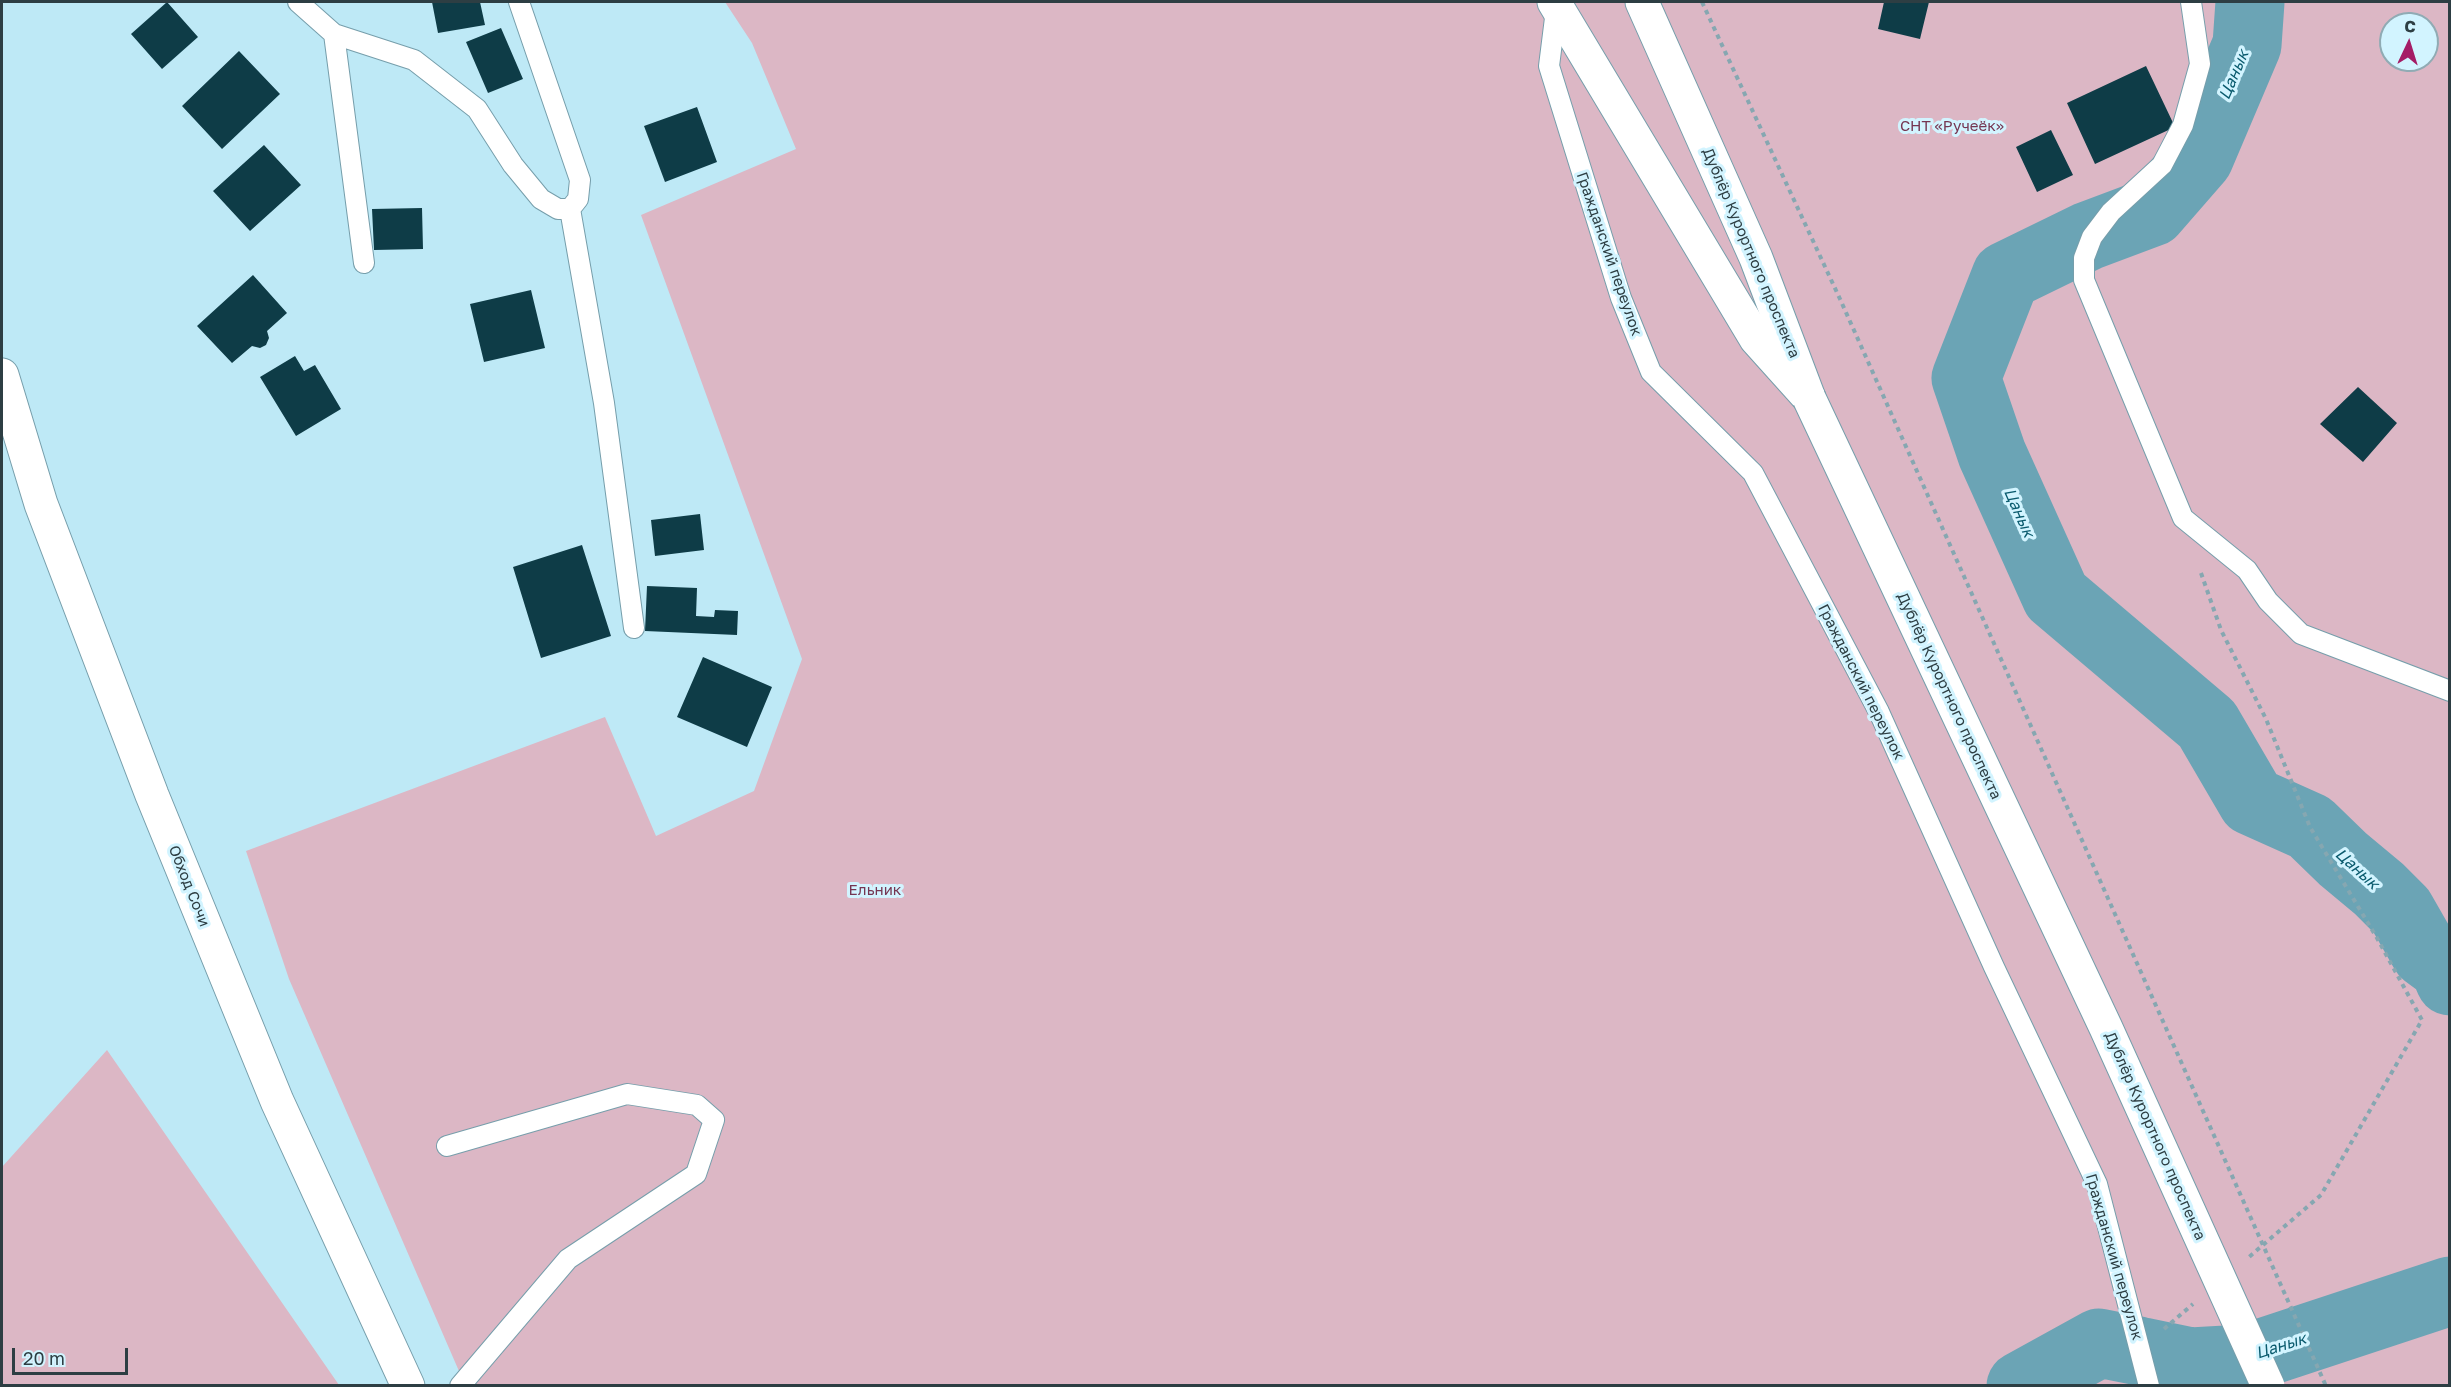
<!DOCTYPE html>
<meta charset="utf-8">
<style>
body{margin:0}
#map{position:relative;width:2451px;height:1387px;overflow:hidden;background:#bee9f6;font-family:"Golos Text",sans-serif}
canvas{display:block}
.frame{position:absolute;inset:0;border:3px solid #2d3e43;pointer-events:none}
.north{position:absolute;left:2379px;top:12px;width:60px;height:60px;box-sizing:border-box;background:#d2f4ff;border:2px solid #90abb4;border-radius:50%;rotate:4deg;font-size:16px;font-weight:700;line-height:24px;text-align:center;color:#2d3e43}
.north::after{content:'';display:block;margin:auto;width:21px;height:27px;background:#a41c66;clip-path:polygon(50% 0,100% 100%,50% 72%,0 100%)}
.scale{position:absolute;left:12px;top:1348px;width:116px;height:27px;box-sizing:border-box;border:3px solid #2d3e43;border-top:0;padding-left:8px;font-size:18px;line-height:21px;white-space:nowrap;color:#2d3e43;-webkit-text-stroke:4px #d2f4ff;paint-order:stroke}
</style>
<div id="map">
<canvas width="2451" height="1387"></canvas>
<div class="frame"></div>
<div class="north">С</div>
<div class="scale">20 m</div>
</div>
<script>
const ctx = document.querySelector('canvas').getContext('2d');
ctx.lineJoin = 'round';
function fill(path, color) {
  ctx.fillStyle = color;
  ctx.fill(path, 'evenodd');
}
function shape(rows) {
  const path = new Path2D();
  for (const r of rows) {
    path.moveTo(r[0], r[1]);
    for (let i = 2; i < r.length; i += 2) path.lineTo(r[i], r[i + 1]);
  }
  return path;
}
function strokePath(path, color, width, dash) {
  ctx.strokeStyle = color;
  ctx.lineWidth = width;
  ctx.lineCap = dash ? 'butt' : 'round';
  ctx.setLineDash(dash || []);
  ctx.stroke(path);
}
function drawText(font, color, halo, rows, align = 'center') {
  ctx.font = font + ' "Golos Text",sans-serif';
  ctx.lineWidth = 6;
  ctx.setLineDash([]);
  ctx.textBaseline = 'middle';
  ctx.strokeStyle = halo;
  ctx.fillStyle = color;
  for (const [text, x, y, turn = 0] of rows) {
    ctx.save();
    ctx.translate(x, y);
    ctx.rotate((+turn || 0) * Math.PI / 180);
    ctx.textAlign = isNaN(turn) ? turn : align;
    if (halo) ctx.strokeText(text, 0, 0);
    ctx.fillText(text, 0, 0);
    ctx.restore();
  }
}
fill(shape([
 [725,2,2449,2,2449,1385,465,1385,289,979,246,851,605,717,656,836,754,791,802,659,641,215,796,149,752,43],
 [2391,24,2427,24,2427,60,2391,60],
 [107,1050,339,1385,2,1385,2,1167]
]), '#dcb7c5');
strokePath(shape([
 [2250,2,2247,45,2199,158,2152,212,2088,236,2006,276,1966,378,1992,454,2056,596,2207,724,2252,801,2310,827,2343,859,2379,889,2401,911,2425,953,2444,967,2450,981],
 [2143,1352,2191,1362,2244,1359,2450,1291],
 [2021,1386,2099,1343,2139,1351]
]), '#6ba4b5', 69);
fill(shape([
 [167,2,198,37,162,69,131,34],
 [432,2,480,2,485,25,438,33],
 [1884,2,1929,2,1920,39,1878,29],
 [501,28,523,79,488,93,466,42],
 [239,51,280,94,222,149,182,106],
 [2146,66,2175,127,2095,164,2067,103],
 [697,107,717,162,665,182,644,126],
 [2051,130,2073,175,2037,192,2016,147],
 [264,145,301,185,250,231,213,191],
 [422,208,423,249,374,250,372,209],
 [253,275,287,313,267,331,269,338,266,345,260,348,252,346,232,363,197,326],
 [531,290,545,348,484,362,470,304],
 [295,356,304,371,315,365,341,409,296,436,260,377],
 [2358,387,2397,423,2363,462,2320,424],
 [700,514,704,550,655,556,651,520],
 [582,545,611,636,541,658,513,567],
 [647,586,697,588,696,616,714,617,715,610,738,611,737,635,645,631],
 [703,657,772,687,747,747,677,717]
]), '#0e3c47');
const lane = shape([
 [298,2,334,34,364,263],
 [2191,2,2200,64,2183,125,2162,165,2111,212,2092,237,2084,258,2084,280,2183,518,2247,570,2268,601,2301,634,2450,691],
 [1556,10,1549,66,1621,298,1651,372,1753,473,1879,712,1994,967,2097,1184,2149,1386],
 [334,34,414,60,477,109,513,165,541,199,558,209,570,209,578,199,580,180,519,2],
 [570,209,604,403,634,628],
 [447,1146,627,1094,697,1105,714,1120,696,1174,568,1259,460,1386]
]);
const primary = shape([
 [1642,2,1756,258,1809,398]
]);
const highway = shape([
 [1554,2,1756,339,1809,398],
 [2,375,41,504,152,795,277,1101,408,1386]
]);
strokePath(lane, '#769eab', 22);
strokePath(primary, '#769eab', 35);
strokePath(highway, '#769eab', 35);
strokePath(shape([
 [2201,573,2221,630,2266,719,2310,827,2377,938,2422,1020,2321,1195,2249,1257],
 [2164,1329,2193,1304]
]), '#86a7b1', 4, [4.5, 4.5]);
strokePath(lane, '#fff', 20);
strokePath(primary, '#fff', 33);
strokePath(highway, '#fff', 33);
const highwayBridge = shape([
 [1809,398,2106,1028,2268,1386]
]);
strokePath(highwayBridge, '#769eab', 35, []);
strokePath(shape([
 [1702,2,1840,299,2326,1386]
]), '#86a7b1', 4, [4.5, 4.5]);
strokePath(highwayBridge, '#fff', 33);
drawText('15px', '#753652', '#d2f4ff', [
 ["СНТ «Ручеёк»",1952,126],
 ["Ельник",875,890]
]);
drawText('15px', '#2d3e43', '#d2f4ff', [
 ["Дублёр Курортного проспекта",1751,253,67],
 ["Гражданский переулок",1609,254,71],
 ["Гражданский переулок",1861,682,63],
 ["Дублёр Курортного проспекта",1949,696,65],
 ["Обход Сочи",189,886,68],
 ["Дублёр Курортного проспекта",2155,1136,66],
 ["Гражданский переулок",2114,1257,74]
]);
drawText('italic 16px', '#0a5b6e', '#d2f4ff', [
 ["Цанык",2234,75,-67],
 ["Цанык",2019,513,66],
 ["Цанык",2357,869,42],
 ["Цанык",2281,1346,-18]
]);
</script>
